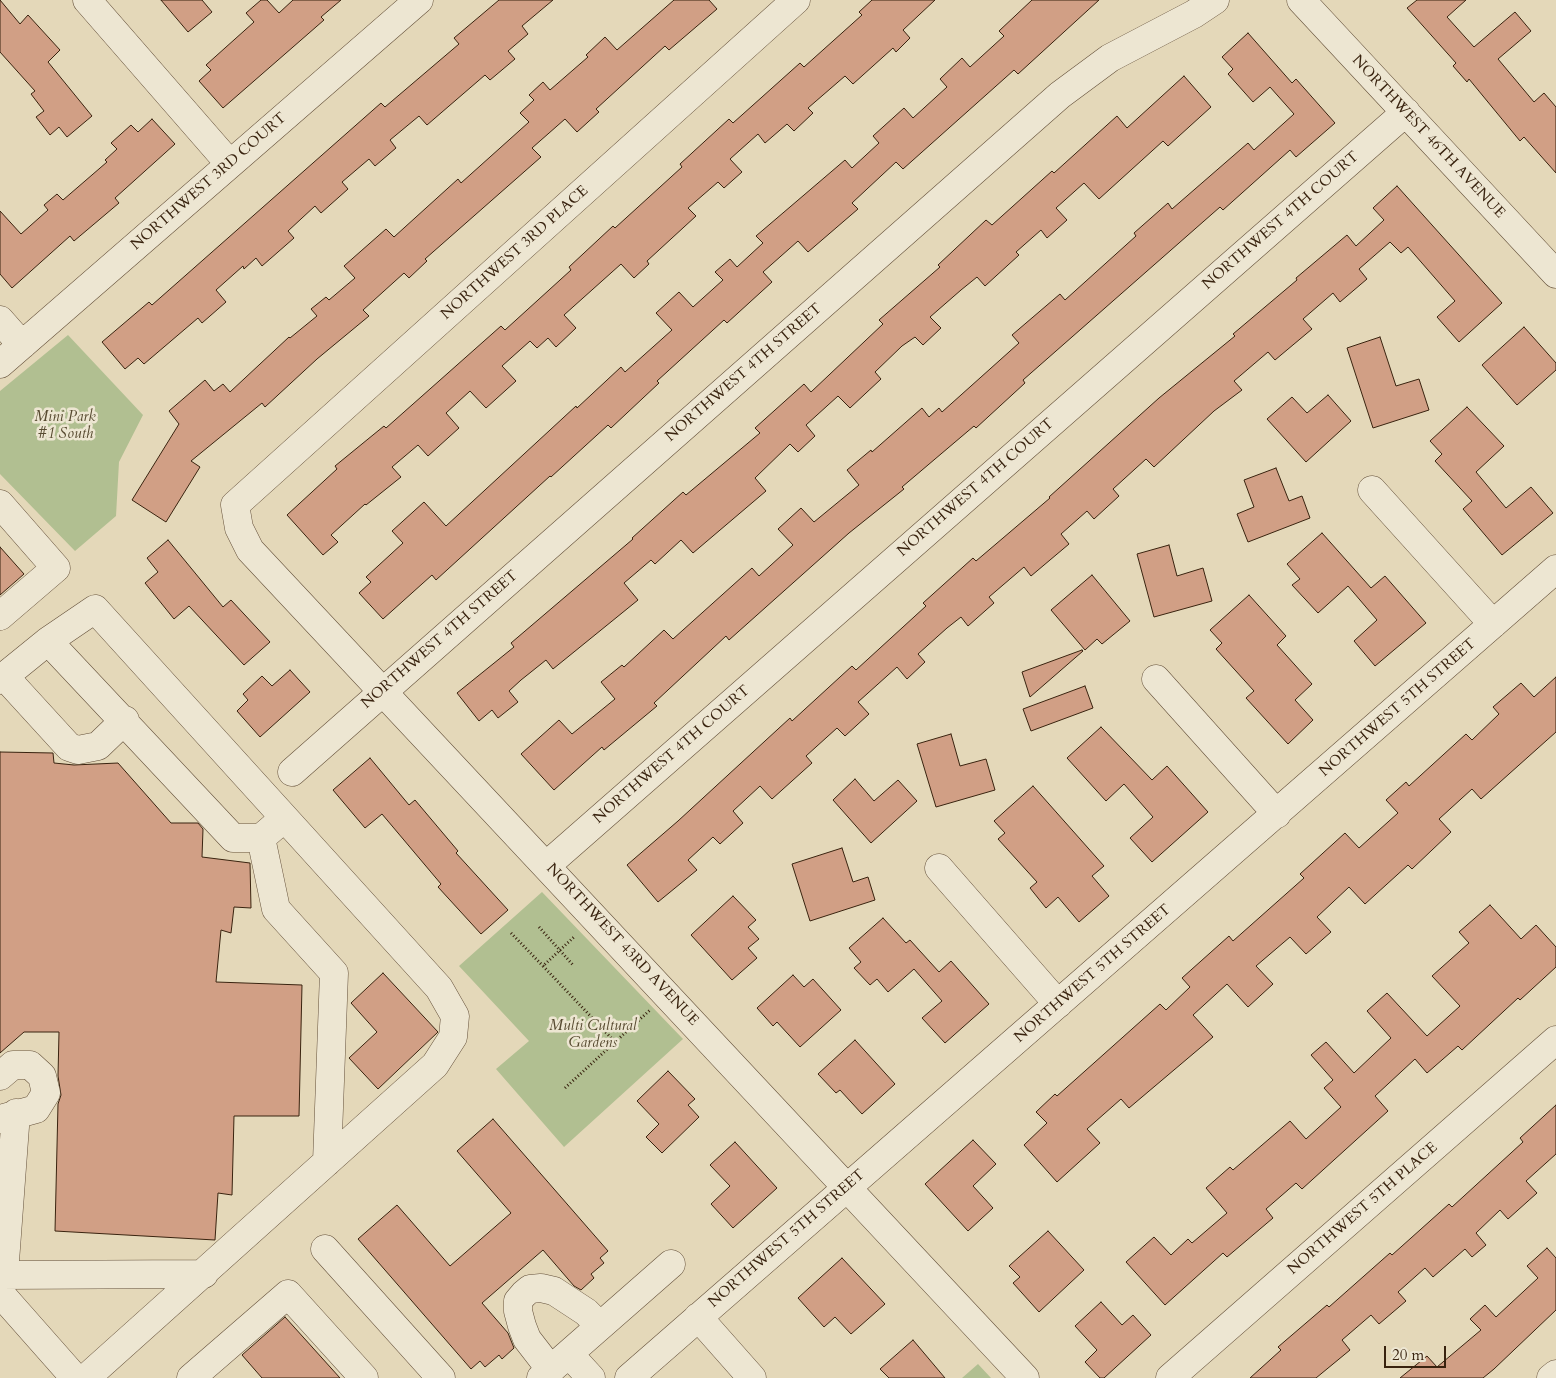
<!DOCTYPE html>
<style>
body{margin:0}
#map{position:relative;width:1556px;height:1378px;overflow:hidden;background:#e4d8b9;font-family:Cardo,serif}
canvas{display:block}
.scale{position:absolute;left:1384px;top:1346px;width:62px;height:22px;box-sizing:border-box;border:2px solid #39230f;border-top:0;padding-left:6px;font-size:15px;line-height:18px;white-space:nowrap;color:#39230f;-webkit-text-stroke:4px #ede6d2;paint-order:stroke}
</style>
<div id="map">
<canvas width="1556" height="1378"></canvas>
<div class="scale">20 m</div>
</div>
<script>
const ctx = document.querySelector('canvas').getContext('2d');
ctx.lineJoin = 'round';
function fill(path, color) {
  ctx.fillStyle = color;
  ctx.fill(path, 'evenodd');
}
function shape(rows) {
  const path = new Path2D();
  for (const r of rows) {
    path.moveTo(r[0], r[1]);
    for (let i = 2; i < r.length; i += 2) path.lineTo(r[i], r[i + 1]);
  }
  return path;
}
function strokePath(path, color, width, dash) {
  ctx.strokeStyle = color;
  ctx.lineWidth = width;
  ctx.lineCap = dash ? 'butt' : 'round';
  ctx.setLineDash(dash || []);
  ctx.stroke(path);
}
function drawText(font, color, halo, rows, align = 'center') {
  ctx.font = font + ' Cardo,serif';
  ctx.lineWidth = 5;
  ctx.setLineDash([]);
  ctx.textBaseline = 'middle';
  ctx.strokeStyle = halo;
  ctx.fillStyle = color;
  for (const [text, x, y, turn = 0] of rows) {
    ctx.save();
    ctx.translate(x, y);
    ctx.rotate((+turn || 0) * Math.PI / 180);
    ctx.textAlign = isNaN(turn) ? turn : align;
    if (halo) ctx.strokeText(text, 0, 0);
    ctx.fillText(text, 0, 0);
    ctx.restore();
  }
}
fill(shape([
 [68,335,143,415,119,462,116,516,75,551,0,474,0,391],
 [542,892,683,1039,564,1147,496,1069,529,1041,459,966],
 [978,1364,991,1378,962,1378]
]), '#b1bf91');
const building = shape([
 [0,0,20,24,28,15,60,50,48,62,92,116,67,137,59,127,50,135,36,117,44,111,31,94,35,91,0,52,0,0],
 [161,0,202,0,212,12,188,32,161,0],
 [261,0,267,0,279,13,293,0,341,0,321,17,324,20,223,108,199,81,211,70,206,65,254,22,246,13,261,0],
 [499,0,553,0,522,26,528,34,508,51,515,59,490,80,485,75,427,125,419,116,390,140,396,148,375,166,369,159,342,182,348,189,321,213,315,206,288,231,294,238,262,266,256,258,244,269,243,266,216,290,226,302,202,323,198,318,144,364,138,358,125,369,102,342,149,302,152,305,381,103,385,107,459,44,454,38,499,0],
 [674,0,709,0,717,9,669,50,665,46,596,109,599,112,577,132,565,119,532,148,541,157,425,259,427,261,409,278,404,273,363,310,369,316,317,359,265,407,262,403,191,461,200,467,166,522,132,500,179,424,169,411,205,380,214,391,223,384,230,392,289,337,290,338,317,316,311,309,326,297,329,300,355,278,344,266,386,229,394,237,458,179,461,183,529,122,520,113,534,100,529,95,543,82,550,90,588,57,586,55,605,37,617,50,674,0],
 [872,0,935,0,903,30,910,38,896,52,893,48,853,84,845,76,808,108,813,113,794,131,787,124,765,143,758,134,730,159,742,172,724,188,718,182,688,208,696,216,647,261,649,264,634,278,621,264,564,315,576,328,556,347,548,338,537,348,530,341,502,366,516,381,486,408,470,391,446,413,459,428,428,456,418,445,392,467,401,477,366,505,365,504,331,535,338,542,323,555,287,515,337,469,335,466,384,426,386,428,501,326,505,330,571,270,569,267,613,226,615,228,682,167,680,164,729,119,733,123,800,63,804,67,862,15,859,12,872,0],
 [1032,0,1099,0,1018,74,1014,70,903,169,896,162,852,203,858,209,808,252,798,241,763,272,772,282,727,323,724,320,657,381,659,383,611,428,608,425,551,477,550,476,436,580,432,575,383,619,359,593,371,582,366,577,403,543,392,531,424,502,446,526,576,406,577,408,621,367,625,372,672,330,656,313,679,292,693,307,723,280,715,272,730,259,737,267,763,243,756,236,845,160,852,168,879,143,873,136,904,108,913,118,947,87,940,79,962,58,970,67,1004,36,999,31,1032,0],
 [1417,0,1466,0,1447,17,1474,47,1515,12,1531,31,1498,59,1534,102,1544,93,1556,107,1556,173,1524,137,1520,141,1469,79,1467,82,1453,66,1456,63,1407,8,1417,0],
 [1248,33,1292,83,1296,79,1335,123,1296,157,1290,150,1223,210,1220,207,1023,380,1025,383,976,428,974,426,902,487,904,489,849,533,729,640,726,636,654,703,657,706,604,750,602,747,554,790,521,754,559,720,572,734,615,699,601,682,622,665,624,667,664,630,673,639,752,568,759,576,793,545,778,529,801,508,814,522,859,485,847,470,871,450,872,452,922,408,929,417,939,408,942,412,1019,343,1012,335,1060,294,1065,300,1136,236,1134,233,1168,203,1172,209,1248,143,1254,150,1294,114,1270,87,1253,102,1228,74,1233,69,1222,57,1248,33],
 [1184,76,1211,107,1168,146,1163,141,1099,199,1084,183,1056,208,1067,220,1047,238,1041,230,1016,252,1019,255,985,286,977,277,961,290,930,317,941,328,923,345,915,337,902,346,875,372,881,379,850,408,838,396,806,425,815,436,798,452,790,444,755,478,766,491,693,553,681,540,655,564,651,560,624,583,638,600,553,669,546,660,521,680,509,691,518,702,498,718,492,710,479,721,457,693,514,647,511,643,633,539,632,538,683,492,686,495,760,433,755,428,804,384,811,392,883,324,879,320,940,267,938,265,986,220,992,225,1052,171,1054,173,1117,116,1127,128,1184,76],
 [152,119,175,144,115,198,119,203,74,241,70,236,12,288,0,274,0,211,21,234,48,210,44,205,57,194,63,200,107,162,105,160,117,149,111,143,131,125,138,132,152,119],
 [1397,186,1502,303,1459,342,1437,317,1455,301,1408,247,1401,253,1390,242,1359,269,1367,279,1340,302,1333,293,1303,319,1312,329,1275,360,1268,352,1234,381,1242,390,1214,411,1154,467,1146,459,1113,489,1119,496,1094,519,1087,511,1061,534,1069,544,1031,576,1024,567,989,597,994,603,968,626,961,617,947,628,918,654,925,662,907,679,897,667,858,702,869,714,845,736,837,728,806,756,812,763,772,799,760,786,733,811,743,823,720,844,713,837,688,860,697,870,658,902,627,865,678,821,790,718,792,721,852,666,856,670,926,606,923,603,973,558,976,561,1050,498,1049,497,1159,398,1235,336,1233,334,1297,280,1296,278,1347,235,1356,246,1384,220,1373,208,1397,186],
 [1524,327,1556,363,1556,370,1517,405,1482,365,1524,327],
 [1380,337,1396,386,1419,379,1429,410,1373,428,1347,348,1380,337],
 [1328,395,1351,421,1306,462,1267,419,1292,397,1307,413,1328,395],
 [1467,407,1504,446,1476,472,1506,508,1531,487,1553,513,1502,555,1463,509,1472,501,1435,461,1442,454,1430,441,1467,407],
 [1276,468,1289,501,1302,496,1310,518,1248,542,1237,514,1254,507,1244,480,1276,468],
 [1322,533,1371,588,1385,576,1426,623,1375,666,1354,641,1377,620,1348,586,1318,613,1292,585,1300,579,1287,564,1322,533],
 [168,540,223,607,231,600,270,642,244,665,189,606,174,619,145,583,158,572,147,558,168,540],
 [1169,545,1177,576,1203,568,1212,601,1154,617,1137,554,1169,545],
 [0,547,24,574,0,595,0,547],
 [1092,575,1130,621,1102,644,1097,639,1085,650,1051,610,1092,575],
 [1249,595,1286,636,1277,645,1312,684,1295,700,1313,720,1288,744,1246,698,1254,691,1216,649,1222,643,1210,630,1249,595],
 [1082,650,1083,651,1030,697,1022,672,1082,650],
 [290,670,310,692,260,737,237,711,248,700,243,694,262,676,272,686,290,670],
 [1556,677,1556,732,1481,799,1472,789,1439,819,1451,832,1412,869,1408,865,1365,904,1349,887,1317,917,1331,932,1306,954,1290,937,1256,966,1273,984,1248,1007,1227,984,1193,1015,1213,1037,1129,1108,1121,1099,1087,1129,1100,1143,1057,1182,1024,1145,1047,1123,1036,1112,1055,1094,1057,1096,1160,1004,1166,1010,1190,987,1182,978,1229,936,1233,941,1304,878,1300,874,1345,833,1359,848,1398,813,1386,800,1406,782,1409,786,1466,734,1472,740,1499,714,1493,707,1521,683,1534,697,1556,677],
 [1085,686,1093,708,1031,731,1023,709,1085,686],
 [1101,727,1152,780,1167,766,1208,812,1152,862,1130,838,1153,817,1124,784,1106,801,1067,758,1101,727],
 [951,734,960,766,986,759,995,790,936,807,917,744,951,734],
 [0,752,53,753,54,763,74,765,118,763,171,823,198,823,203,829,202,857,250,863,251,908,234,907,231,933,221,930,216,982,302,985,299,1116,234,1116,232,1195,218,1193,215,1240,55,1231,58,1104,61,1095,58,1076,59,1032,24,1032,0,1053,0,752],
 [370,758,409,805,415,800,458,851,456,853,508,910,481,934,438,887,441,884,382,814,365,828,333,790,370,758],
 [855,779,874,801,898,780,917,801,871,843,833,800,855,779],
 [1033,786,1104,866,1092,876,1109,896,1079,922,1058,897,1046,908,1030,888,1037,882,998,839,1005,833,994,821,1033,786],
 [842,848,853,882,868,877,875,900,810,921,792,864,842,848],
 [733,896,756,920,748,927,759,939,748,948,757,958,732,980,691,935,733,896],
 [1490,905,1521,939,1536,925,1556,947,1556,967,1520,1000,1518,998,1462,1050,1458,1046,1427,1073,1415,1059,1375,1096,1388,1111,1302,1189,1296,1183,1266,1209,1273,1218,1227,1257,1223,1253,1165,1305,1126,1262,1154,1237,1171,1255,1188,1239,1192,1243,1227,1213,1206,1188,1230,1167,1233,1170,1290,1121,1306,1139,1341,1107,1324,1088,1333,1080,1311,1055,1326,1042,1354,1073,1391,1038,1367,1011,1387,993,1427,1036,1460,1006,1432,976,1469,943,1459,932,1490,905],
 [883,918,906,943,910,940,939,972,951,961,989,1004,945,1043,922,1018,942,1001,914,969,888,992,877,979,870,985,854,968,861,962,849,948,883,918],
 [383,973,438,1032,378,1089,349,1058,377,1032,351,1003,383,973],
 [793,975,804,987,813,979,841,1010,800,1047,777,1022,773,1026,757,1008,793,975],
 [855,1040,895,1084,862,1114,840,1090,836,1093,818,1074,855,1040],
 [668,1071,695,1099,688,1105,699,1117,662,1153,646,1137,659,1124,637,1101,668,1071],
 [1556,1105,1556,1154,1526,1181,1537,1193,1508,1219,1500,1210,1476,1233,1486,1245,1472,1257,1465,1249,1433,1277,1425,1268,1398,1292,1406,1301,1379,1324,1371,1315,1342,1340,1350,1350,1316,1378,1250,1378,1281,1350,1278,1347,1327,1305,1329,1307,1390,1253,1392,1255,1449,1204,1452,1207,1523,1142,1520,1138,1556,1105],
 [493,1119,608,1251,600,1258,604,1263,591,1274,594,1278,581,1290,574,1286,543,1250,482,1303,508,1333,514,1348,502,1359,499,1355,485,1367,480,1361,471,1369,358,1239,397,1205,450,1266,511,1213,457,1151,493,1119],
 [973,1140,996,1164,973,1186,993,1208,968,1231,925,1184,973,1140],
 [735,1142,777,1188,733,1228,711,1204,730,1186,710,1165,735,1142],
 [1048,1231,1084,1270,1039,1312,1013,1283,1020,1277,1009,1266,1048,1231],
 [1547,1248,1556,1258,1556,1310,1494,1369,1483,1378,1400,1378,1427,1356,1437,1367,1481,1330,1470,1319,1485,1305,1496,1317,1538,1278,1527,1266,1547,1248],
 [842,1258,885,1304,851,1334,835,1317,824,1327,798,1298,842,1258],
 [1101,1302,1122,1325,1133,1315,1151,1335,1104,1378,1100,1378,1085,1362,1097,1350,1075,1326,1101,1302],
 [285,1317,340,1378,262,1378,242,1355,285,1317],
 [913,1340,945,1378,889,1378,880,1369,913,1340]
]);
fill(building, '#d19f85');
strokePath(building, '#39230f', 1);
const minor = shape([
 [87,0,229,163],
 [796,0,235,505,239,528,250,550,1025,1378],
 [1301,0,1556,274],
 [0,320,22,345],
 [0,364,419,0],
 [1372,490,1493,624],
 [0,504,56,568,0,616],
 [48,641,233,838,261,838,275,826],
 [4,676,69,747,78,750,98,746,125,720],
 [1156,679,1277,814],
 [0,680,48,641,95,609,439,988,455,1016,453,1037,435,1065,86,1378],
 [292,772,1060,95,1110,58,1194,14,1215,0],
 [261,838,276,909,334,973,327,1162],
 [547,865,1406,112],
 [939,868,1058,1004],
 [0,1076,13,1065,30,1065,42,1076,46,1093,36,1109,0,1119],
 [325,1249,441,1378],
 [0,1275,204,1274],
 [4,1275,16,1113],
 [0,1293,75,1378],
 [698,1317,752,1378],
 [569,1354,591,1378],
 [551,1370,527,1339,522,1326,518,1311,518,1301,524,1294,530,1289,541,1288,554,1291,586,1312,600,1326],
 [191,1378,288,1294,364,1378],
 [541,1378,671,1264],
 [629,1378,1556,569],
 [1170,1378,1556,1040],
 [1551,1378,1556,1374]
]);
strokePath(minor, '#64503a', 29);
strokePath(shape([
 [539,927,573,965],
 [511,933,543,966],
 [615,1042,650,1010],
 [565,1088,615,1042,543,966,575,936]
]), '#39230f', 3, [1, 2.5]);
strokePath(minor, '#ede6d2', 28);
drawText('15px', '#39230f', '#ede6d2', [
 ["NORTHWEST 46TH AVENUE",1428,137,47],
 ["NORTHWEST 3RD COURT",209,182,-41],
 ["NORTHWEST 4TH COURT",1281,221,-41],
 ["NORTHWEST 3RD PLACE",515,253,-42],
 ["NORTHWEST 4TH STREET",744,373,-41],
 ["NORTHWEST 4TH COURT",976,488,-41],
 ["NORTHWEST 4TH STREET",440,640,-41],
 ["NORTHWEST 5TH STREET",1398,708,-41],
 ["NORTHWEST 4TH COURT",672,755,-41],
 ["NORTHWEST 43RD AVENUE",622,945,47],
 ["NORTHWEST 5TH STREET",1093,974,-41],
 ["NORTHWEST 5TH PLACE",1363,1209,-41],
 ["NORTHWEST 5TH STREET",787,1239,-41]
]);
drawText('italic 15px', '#574a30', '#ede6d2', [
 ["Mini Park",65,418],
 ["#1 South",65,435],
 ["Multi Cultural",593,1027],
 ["Gardens",593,1044]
]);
</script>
